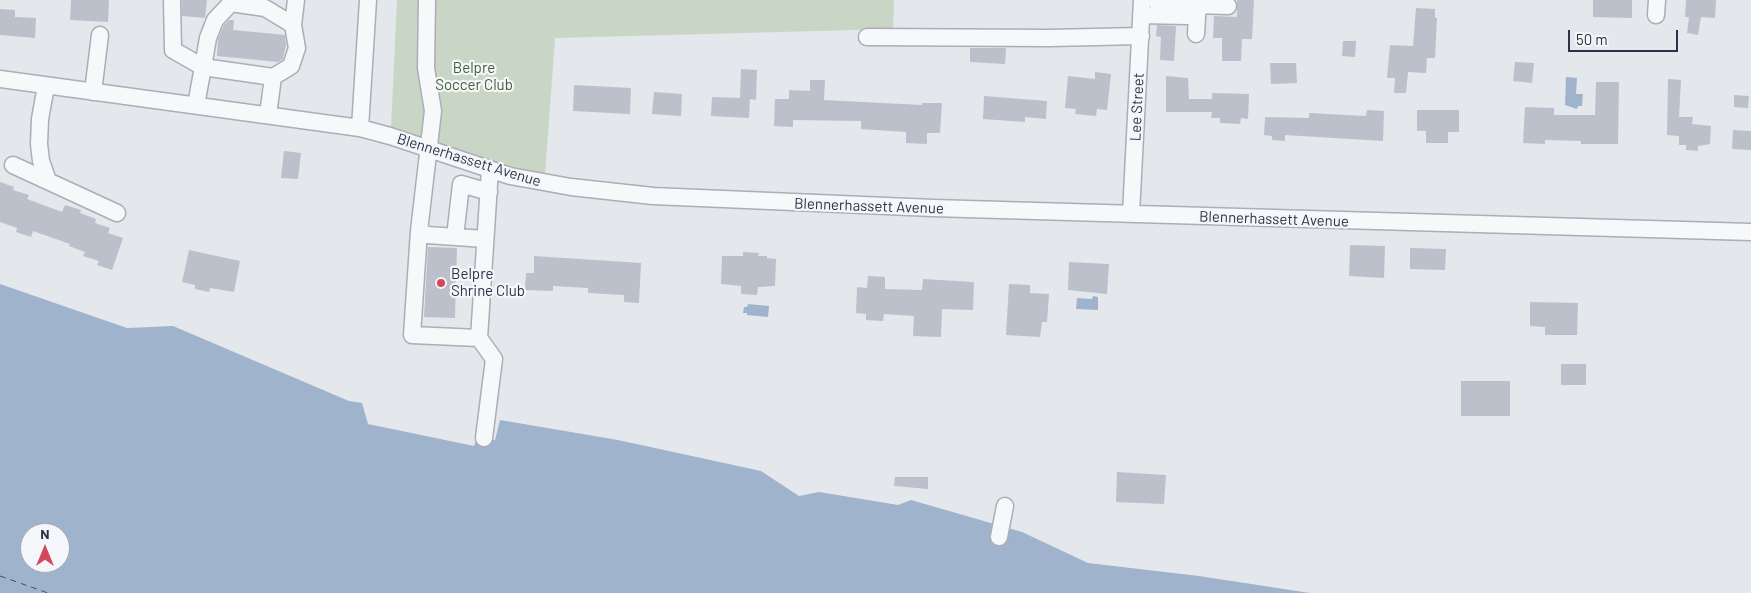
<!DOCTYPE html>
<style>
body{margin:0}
#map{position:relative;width:1751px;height:593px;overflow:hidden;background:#e4e7ec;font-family:Barlow,sans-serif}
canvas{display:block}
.north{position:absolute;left:20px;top:523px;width:50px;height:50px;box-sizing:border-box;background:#f4f6f9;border:1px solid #a4a8b1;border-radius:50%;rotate:0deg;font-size:14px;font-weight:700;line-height:20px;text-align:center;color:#2b3445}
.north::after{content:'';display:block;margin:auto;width:18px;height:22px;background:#d1495b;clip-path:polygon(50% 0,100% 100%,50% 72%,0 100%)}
.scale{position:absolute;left:1568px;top:30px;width:110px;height:22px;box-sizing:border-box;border:2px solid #2b3445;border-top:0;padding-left:6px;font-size:15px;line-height:18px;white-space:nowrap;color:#2b3445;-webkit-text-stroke:4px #f4f6f9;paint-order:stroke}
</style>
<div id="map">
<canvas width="1751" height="593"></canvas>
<div class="north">N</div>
<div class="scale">50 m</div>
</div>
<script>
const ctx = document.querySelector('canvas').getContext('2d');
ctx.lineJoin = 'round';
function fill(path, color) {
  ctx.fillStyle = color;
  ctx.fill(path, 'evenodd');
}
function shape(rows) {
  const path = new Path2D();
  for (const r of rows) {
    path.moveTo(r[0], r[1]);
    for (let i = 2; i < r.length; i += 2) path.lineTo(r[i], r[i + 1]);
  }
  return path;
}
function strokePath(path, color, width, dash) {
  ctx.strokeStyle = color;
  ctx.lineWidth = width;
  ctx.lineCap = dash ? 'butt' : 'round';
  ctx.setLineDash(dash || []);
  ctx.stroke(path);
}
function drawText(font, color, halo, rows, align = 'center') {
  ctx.font = font + ' Barlow,sans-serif';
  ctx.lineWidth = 4.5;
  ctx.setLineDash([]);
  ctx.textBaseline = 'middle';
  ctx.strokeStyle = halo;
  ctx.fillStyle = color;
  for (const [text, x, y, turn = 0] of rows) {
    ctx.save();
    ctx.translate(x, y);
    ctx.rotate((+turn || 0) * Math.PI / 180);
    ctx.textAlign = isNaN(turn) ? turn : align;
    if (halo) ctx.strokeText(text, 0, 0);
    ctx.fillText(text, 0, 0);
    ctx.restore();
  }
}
fill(shape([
 [397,0,894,0,893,29,555,38,545,175,511,168,391,128]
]), '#c9d6c5');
fill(shape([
 [1566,77,1577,78,1576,94,1583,94,1582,106,1578,106,1577,109,1565,105],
 [0,284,127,328,173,326,349,401,362,403,368,424,474,446,477,437,495,440,500,420,618,440,761,471,799,496,819,492,898,505,911,500,1022,532,1088,563,1199,576,1310,593,0,593],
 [30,533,60,533,60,563,30,563],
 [1093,296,1098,297,1098,310,1076,309,1077,298,1092,299],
 [748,304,769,306,768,317,747,315,747,313,743,313,744,307,747,307]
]), '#9fb4cc');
strokePath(shape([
 [0,576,48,593]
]), '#34527a', 1, [6, 5]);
fill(shape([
 [71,0,109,0,108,22,70,20],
 [182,0,207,0,205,18,182,16],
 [1237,0,1254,0,1252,39,1242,39,1241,61,1222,61,1222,38,1213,38,1214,16,1237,17],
 [1593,0,1632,0,1632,18,1593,17],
 [1686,0,1716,0,1715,18,1701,17,1698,35,1687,33,1689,17,1685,17],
 [1416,8,1435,9,1435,18,1437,18,1435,58,1427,58,1426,73,1408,72,1406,93,1394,93,1395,78,1387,78,1390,45,1413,46],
 [0,9,15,10,15,17,36,18,35,38,0,35],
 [229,20,234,20,233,30,285,35,286,45,283,59,278,62,217,56,218,39,224,25],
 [1157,25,1176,26,1174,61,1160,60,1161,37,1156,36],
 [1343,41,1356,41,1355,57,1342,56],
 [970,48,1006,48,1005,64,970,62],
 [1515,62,1534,63,1532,83,1513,81],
 [1270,63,1296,63,1297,83,1271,84],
 [741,69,757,70,756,100,750,99,749,118,711,116,712,97,740,98],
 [1095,72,1111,74,1107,110,1097,109,1096,116,1075,114,1076,109,1065,108,1068,76,1095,79],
 [1166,76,1188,78,1189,99,1212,99,1212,93,1249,94,1248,119,1241,118,1240,124,1220,123,1220,118,1211,118,1212,112,1166,112],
 [1668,79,1681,80,1679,117,1693,117,1692,124,1711,126,1710,144,1698,146,1698,151,1686,150,1686,145,1679,145,1679,136,1667,135],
 [810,80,825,80,824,100,922,105,922,103,942,103,940,133,927,133,927,144,906,143,906,132,861,129,861,121,793,120,793,127,774,126,775,99,789,99,789,90,810,91],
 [1596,82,1619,82,1618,144,1581,144,1581,141,1545,140,1545,144,1523,143,1525,107,1554,108,1554,115,1595,115],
 [574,85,631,88,630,114,573,111],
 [654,92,682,94,681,116,652,114],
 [1734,95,1749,96,1748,108,1734,107],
 [984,96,1047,101,1046,119,1025,117,1025,122,983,119],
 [1367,110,1384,111,1383,141,1285,135,1285,141,1272,140,1272,136,1264,135,1265,117,1309,118,1309,113,1366,116],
 [1417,110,1459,110,1459,132,1448,132,1448,143,1426,143,1426,131,1417,131],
 [1733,130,1751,131,1751,150,1732,149],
 [284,151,301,153,298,179,281,178],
 [0,182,14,187,13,190,29,195,27,199,62,212,65,205,81,210,80,213,96,219,95,223,110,228,108,233,123,238,112,270,97,265,99,261,83,256,85,252,69,246,70,244,33,231,31,237,16,232,17,228,0,222],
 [1350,245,1385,246,1384,278,1349,276],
 [428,247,457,248,455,318,424,317],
 [1410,248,1446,249,1445,270,1410,269],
 [189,250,240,261,234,292,210,288,209,292,195,289,195,285,182,282],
 [743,252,759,253,758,256,767,256,767,258,776,259,775,286,758,287,757,295,741,294,741,286,721,284,722,256,743,256],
 [534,256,641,263,639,303,624,302,624,295,588,293,588,288,553,286,553,291,525,290,526,273,534,273],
 [1069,262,1109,264,1107,294,1068,290],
 [868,276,885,277,885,289,922,290,923,279,974,282,973,310,942,309,941,337,913,336,914,316,884,314,883,321,866,320,866,314,856,313,857,287,867,288],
 [1009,284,1030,285,1030,293,1049,294,1047,322,1042,322,1040,337,1006,335],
 [1530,302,1578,303,1577,335,1545,335,1545,327,1530,326],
 [1561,364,1586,364,1586,385,1561,385],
 [1461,381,1510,381,1510,416,1461,416],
 [1117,472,1166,475,1164,504,1116,502],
 [895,477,928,477,928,489,894,486]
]), '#bbc0ca');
const minor = shape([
 [172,0,173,50,203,67,208,38,215,20,231,3,265,8,293,25,297,48,291,66,273,77],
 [427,0,426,68,433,111,419,231,412,335,479,338,490,169],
 [1155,0,1162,4,1228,6],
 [1141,15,1187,16],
 [1656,15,1657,0],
 [293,25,296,0],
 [1196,34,1198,0],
 [867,37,1049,38,1141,36],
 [0,79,360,128,390,136,510,176,571,187,653,196,933,208,1751,232],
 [46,86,40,119,39,144,41,161,48,181],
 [93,92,100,35],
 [196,105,203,67,273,77,268,115],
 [360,128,368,0],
 [13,165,117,213],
 [1131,214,1142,0],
 [419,231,427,235,485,239],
 [455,237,461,184,489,192],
 [479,338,494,359,484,438],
 [999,537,1005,506]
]);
strokePath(minor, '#a9aeb7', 19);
strokePath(minor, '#f7f8fa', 16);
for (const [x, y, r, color] of [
 [441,283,5,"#d1495b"]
]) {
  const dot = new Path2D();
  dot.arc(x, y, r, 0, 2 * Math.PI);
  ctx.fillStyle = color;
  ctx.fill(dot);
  strokePath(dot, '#f4f6f9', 2);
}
drawText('15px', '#3f6138', '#f4f6f9', [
 ["Belpre",474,68],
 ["Soccer Club",474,85]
]);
drawText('15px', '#2b3445', '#f4f6f9', [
 ["Lee Street",1137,107,-87],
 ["Blennerhassett Avenue",469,160,17],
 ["Blennerhassett Avenue",869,206,2],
 ["Blennerhassett Avenue",1274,219,2]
]);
drawText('15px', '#2b3445', '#f4f6f9', [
 ["Belpre",451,274],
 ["Shrine Club",451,291]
], 'left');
</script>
